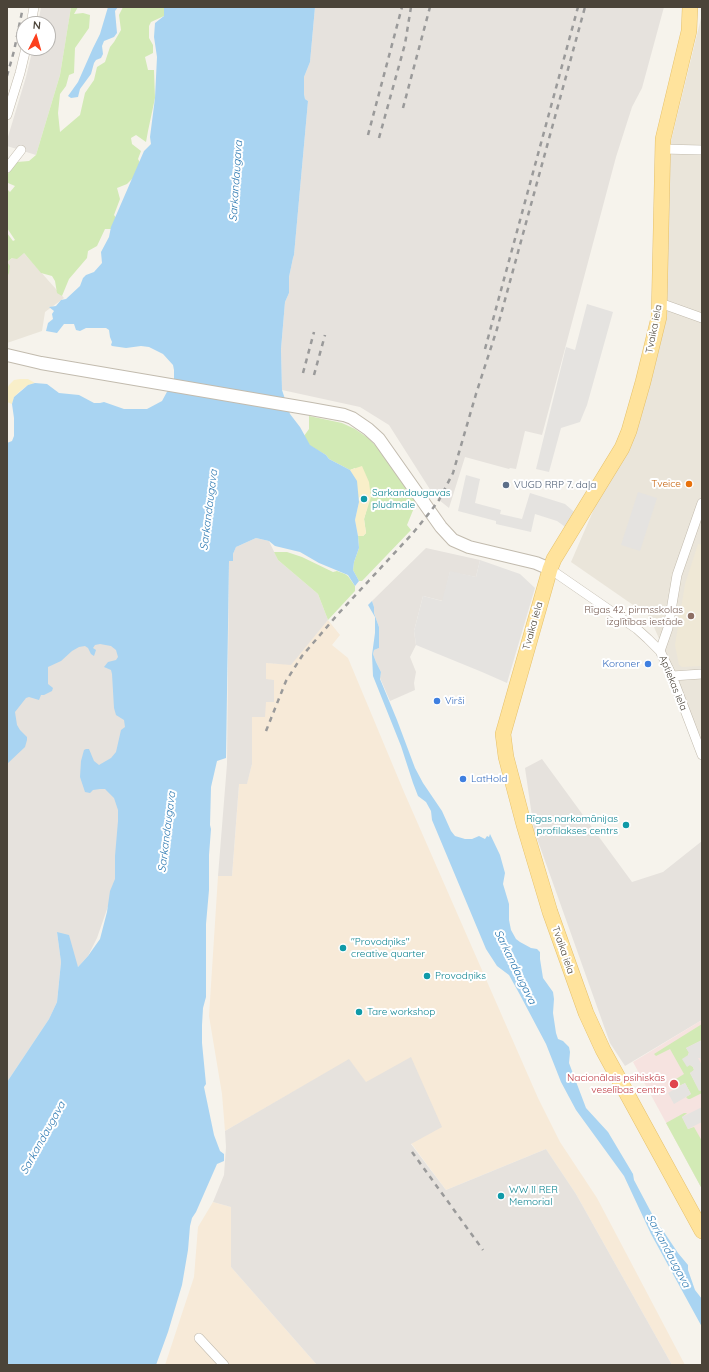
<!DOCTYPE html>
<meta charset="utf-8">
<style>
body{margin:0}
#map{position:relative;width:709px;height:1372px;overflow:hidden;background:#f6f3ec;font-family:Quicksand,sans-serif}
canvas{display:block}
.frame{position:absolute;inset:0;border:8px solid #4b4439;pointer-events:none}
.north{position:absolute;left:16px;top:16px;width:40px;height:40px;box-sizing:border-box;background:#fff;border:1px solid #b7b4b0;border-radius:50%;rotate:5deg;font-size:11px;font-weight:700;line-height:16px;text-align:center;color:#4b4439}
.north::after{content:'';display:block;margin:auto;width:14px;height:18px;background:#fc3f1d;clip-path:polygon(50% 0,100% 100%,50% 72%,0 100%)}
</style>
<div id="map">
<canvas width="709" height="1372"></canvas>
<div class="frame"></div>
<div class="north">N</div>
</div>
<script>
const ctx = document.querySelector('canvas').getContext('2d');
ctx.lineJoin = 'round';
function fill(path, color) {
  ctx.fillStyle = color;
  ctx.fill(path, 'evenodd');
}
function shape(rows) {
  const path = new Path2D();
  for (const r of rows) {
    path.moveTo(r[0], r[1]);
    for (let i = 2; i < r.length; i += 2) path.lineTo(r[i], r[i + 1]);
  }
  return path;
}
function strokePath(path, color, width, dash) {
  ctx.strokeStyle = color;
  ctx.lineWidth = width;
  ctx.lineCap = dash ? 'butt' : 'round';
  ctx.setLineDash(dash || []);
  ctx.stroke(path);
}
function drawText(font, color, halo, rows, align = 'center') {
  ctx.font = font + ' Quicksand,sans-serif';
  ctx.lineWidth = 4;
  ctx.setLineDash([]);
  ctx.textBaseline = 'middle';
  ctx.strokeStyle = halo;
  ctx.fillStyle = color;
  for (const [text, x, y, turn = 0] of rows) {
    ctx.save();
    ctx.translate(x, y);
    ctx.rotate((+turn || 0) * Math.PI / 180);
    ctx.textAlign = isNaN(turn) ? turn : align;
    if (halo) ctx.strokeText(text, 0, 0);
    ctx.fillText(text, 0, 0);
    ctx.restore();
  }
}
fill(shape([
 [702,14,702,747,677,679,649,616,571,562,639,405,664,315,670,145],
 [22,251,64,298,45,312,42,331,7,343,7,262]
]), '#eae5da');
fill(shape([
 [328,620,340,635,332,645,348,658,404,792,538,1098,560,1142,597,1198,685,1365,672,1365,576,1194,546,1149,446,1190,349,1060,225,1131,222,1094,209,1016,218,876,232,876,239,784,247,783,252,764,252,717,266,701,274,702,273,680,266,680,266,663,291,664],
 [213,1202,231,1207,231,1267,317,1365,165,1365,194,1277,198,1227]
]), '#f7ead8');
fill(shape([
 [41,7,71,7,60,75,36,155,7,146,7,140,26,77,33,48,48,48,48,24,38,24],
 [315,7,664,7,642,88,632,107,616,157,542,435,525,431,516,469,510,468,509,469,465,457,449,508,439,500,431,491,389,425,360,407,282,390,281,349,285,302,289,293,289,277,293,258,294,255,308,101,305,99,304,94,304,77,310,62],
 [256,538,269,541,278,560,318,594,328,620,291,665,266,663,266,679,274,680,274,702,266,702,265,717,252,717,252,764,247,784,239,784,232,876,218,876,227,764,229,561,233,560,233,554,236,547],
 [426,548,480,560,476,577,450,572,443,601,423,596,414,631,416,645,410,657,416,672,414,683,415,690,390,701,380,678,381,672,376,662,373,654,374,650,379,648,379,627,374,613,374,607,372,601],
 [115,639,128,662,130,843,97,938,88,956,78,967,57,932,61,962,57,1002,49,1019,7,1082,7,678,63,645],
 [542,759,632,882,663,872,702,841,702,1020,625,1066,610,1043,534,830,525,768],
 [411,1057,442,1127,411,1144,446,1190,546,1149,576,1194,672,1365,317,1365,231,1267,231,1207,213,1202,224,1175,226,1147,225,1131,349,1059,366,1082]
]), '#e6e2dd');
fill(shape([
 [698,544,702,545,702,666,682,667,679,665,675,645,685,584]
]), '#efe8d6');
fill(shape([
 [702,1020,702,1189,633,1062]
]), '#f6e3e0');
fill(shape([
 [71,7,78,7,74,14,83,13,90,15,89,28,75,48,74,73,69,75,66,86,60,94,58,113,60,132,80,115,85,93,94,80,97,67,105,62,110,47,114,42,121,30,119,15,123,7,164,7,164,16,151,22,149,26,149,38,153,45,153,53,145,57,148,70,154,70,155,98,148,131,146,142,136,135,131,138,132,144,141,151,138,159,143,168,127,184,117,188,120,199,114,215,118,220,115,229,105,229,97,246,88,251,87,258,69,279,62,296,57,293,55,281,52,276,41,273,24,253,17,259,12,258,7,262,10,266,9,273,7,277,7,233,13,241,15,240,7,228,7,189,10,192,15,186,8,183,7,175,17,162,29,161,36,155,60,75],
 [309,416,342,423,355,429,368,438,378,448,416,503,407,525,411,530,362,581,359,581,353,570,354,562,359,548,358,536,363,536,366,533,364,519,367,508,355,468,350,470,329,459,326,455,310,446,304,436,309,429],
 [274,552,287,552,302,557,333,572,337,571,345,574,348,576,355,586,355,591,328,620,318,594,278,560],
 [702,1024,702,1040,686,1048,689,1052,688,1055,690,1065,693,1067,694,1070,690,1073,700,1091,702,1089,702,1093,690,1099,688,1099,686,1097,691,1094,685,1083,679,1086,676,1080,676,1079,684,1074,670,1049,656,1056,654,1054],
 [684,1113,687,1113,686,1114,682,1117,688,1129,694,1127,702,1141,702,1189,666,1123]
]), '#d2eab5');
fill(shape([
 [20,379,28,379,35,383,28,385,20,391,14,397,12,404,7,402,7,389,9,385,14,380],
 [362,466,369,482,371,497,364,519,366,533,363,536,358,536,355,520,359,502,350,470]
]), '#f9efc9');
fill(shape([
 [587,304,613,312,587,405,580,422,561,428,549,472,536,469,566,347,575,350],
 [466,475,480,479,475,503,501,510,500,514,522,519,530,493,565,504,580,517,571,531,557,521,535,514,531,532,496,524,496,521,458,511],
 [638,492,657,498,640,551,621,545],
 [480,560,520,574,535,588,507,683,482,672,416,645,414,631,423,596,442,601,450,571,476,577],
 [702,1040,702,1062,700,1058,698,1058,702,1065,702,1089,699,1091,690,1073,694,1070,693,1067,690,1065,687,1067,682,1059,688,1055,689,1053,686,1048],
 [685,1083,691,1094,674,1104,668,1093],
 [702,1107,702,1122,688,1129,682,1117]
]), '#e5e3e0');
fill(shape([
 [108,7,118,7,115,11,117,33,114,37,104,41,102,46,103,54,101,58,96,60,94,63,91,74,80,89,78,97,71,98,68,96,78,82,93,48,100,34],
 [164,7,315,7,310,62,304,77,304,94,305,99,308,101,294,255,293,258,289,277,289,293,285,302,281,349,282,390,290,414,300,427,310,445,326,455,329,459,350,470,357,481,359,502,355,520,358,536,359,548,354,562,353,570,359,581,355,586,348,575,319,563,300,552,275,546,269,541,256,538,236,547,233,554,233,561,229,561,226,758,217,761,211,787,210,825,211,829,209,855,209,890,206,924,206,997,203,1008,202,1025,202,1043,206,1084,204,1087,214,1135,220,1151,224,1154,224,1161,217,1164,196,1212,192,1218,190,1226,188,1250,182,1285,168,1332,156,1365,7,1365,7,1082,49,1019,57,1002,61,962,57,932,69,935,78,967,88,956,100,939,107,912,110,891,115,879,115,856,118,821,118,810,114,798,105,789,100,789,93,790,90,793,85,792,80,777,81,761,84,750,86,749,89,749,94,761,99,765,111,758,116,752,121,730,125,727,124,720,116,715,114,708,112,674,111,670,104,667,108,662,116,660,118,657,116,650,111,646,100,644,95,645,93,648,96,650,94,656,91,654,88,648,85,646,79,647,72,651,61,661,48,667,48,684,53,688,52,691,44,695,41,695,39,700,29,697,26,698,15,712,17,725,20,730,27,737,27,740,25,747,7,764,7,443,12,441,14,436,14,418,12,404,14,397,28,385,35,383,47,384,59,393,79,395,94,403,100,403,104,402,124,409,147,409,162,401,174,379,174,370,173,365,163,354,149,347,141,346,126,348,112,346,111,345,112,342,110,337,109,330,106,328,86,328,80,331,76,330,74,324,64,324,57,333,46,331,48,323,53,319,52,314,54,311,49,307,56,306,61,300,66,299,80,286,83,278,86,275,94,272,102,263,101,252,109,237,111,227,144,151,151,144,150,137,155,98,157,57,154,37,155,23,164,16],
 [372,601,374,607,374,613,379,627,379,648,374,650,373,654,376,662,381,672,380,679,397,720,415,768,423,783,442,811,451,831,455,836,465,839,472,839,479,836,485,839,487,836,489,837,490,834,500,855,505,873,503,884,509,904,509,920,511,930,516,939,520,942,531,948,537,949,540,952,540,959,543,978,553,992,554,999,553,1013,556,1033,558,1039,563,1041,569,1047,570,1052,569,1063,586,1108,608,1132,633,1174,634,1180,652,1214,652,1219,662,1229,678,1253,688,1265,688,1270,695,1290,702,1299,702,1327,651,1234,624,1176,576,1110,561,1082,546,1044,519,993,509,975,497,966,486,949,432,820,431,811,426,802,418,796,413,783,401,746,373,676,372,655,375,633,375,617,368,605]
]), '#a9d4f2');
const minor = shape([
 [31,24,34,7],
 [7,115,20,73,26,48],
 [662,149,702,150],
 [7,168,21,150],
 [660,303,702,318],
 [550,569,637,629,648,639,660,651,672,676,702,755],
 [660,651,668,628,677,575,702,503],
 [672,676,702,674],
 [199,1338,224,1365]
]);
const tertiary = shape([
 [7,355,41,363,311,409,344,415,352,418,368,429,379,439,441,527,453,540,469,547,536,563,550,569]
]);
const primary = shape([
 [690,7,689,31,663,139,659,317,643,382,629,431,622,448,554,559,550,569,503,734,506,757,524,825,550,912,586,1013,603,1050,702,1231]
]);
strokePath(minor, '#c2bbae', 10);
strokePath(tertiary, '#c2bbae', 14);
strokePath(primary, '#e6c16a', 16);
strokePath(minor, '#fff', 9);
strokePath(tertiary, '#fff', 12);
strokePath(primary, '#ffe39c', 15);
strokePath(shape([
 [7,76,14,51,23,7],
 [403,108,430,7],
 [368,135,402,7],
 [379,138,405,44,411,7],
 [485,349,578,7],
 [303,373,314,332],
 [314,375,325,335],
 [266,731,286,681,302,656,338,614,413,533,430,512,439,500,453,473,476,394,497,329,585,7],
 [412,1152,483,1250]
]), '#9a9a9a', 2.5, [5, 5]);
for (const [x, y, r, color] of [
 [689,484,4,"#e8710a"],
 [506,485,4,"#5c6f8a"],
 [364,499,4,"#0f9aa8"],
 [691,616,4,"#8d6e63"],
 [648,664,4,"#3f7fe0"],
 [437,701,4,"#3f7fe0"],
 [463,779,4,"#3f7fe0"],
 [626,825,4,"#0f9aa8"],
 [343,948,4,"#0f9aa8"],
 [427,976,4,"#0f9aa8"],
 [359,1012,4,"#0f9aa8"],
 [674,1084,5,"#e0444e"],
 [501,1196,4,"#0f9aa8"]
]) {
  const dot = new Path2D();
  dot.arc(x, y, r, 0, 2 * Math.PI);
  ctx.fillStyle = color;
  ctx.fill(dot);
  strokePath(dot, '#fff', 1.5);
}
drawText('10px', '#4b4439', '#fff', [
 ["Tvaika iela",654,329,-79],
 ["Tvaika iela",533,626,-74],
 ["Aptiekas iela",673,683,68],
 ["Tvaika iela",563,950,71]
]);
drawText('10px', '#c56008', '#fff', [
 ["Tveice",681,484]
], 'right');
drawText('10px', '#4e5e75', '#fff', [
 ["VUGD RRP 7. daļa",514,485]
], 'left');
drawText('10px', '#0d838f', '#fff', [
 ["Sarkandaugavas",372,493],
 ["pludmale",372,505],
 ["Rīgas narkomānijas",618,819,"right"],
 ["profilakses centrs",618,831,"right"],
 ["\"Provodņiks\"",351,942],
 ["creative quarter",351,954],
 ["Provodņiks",435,976],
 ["Tare workshop",367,1012],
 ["WW II RER",509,1190],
 ["Memorial",509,1202]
], 'left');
drawText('10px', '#785e54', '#fff', [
 ["Rīgas 42. pirmsskolas",683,610],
 ["izglītības iestāde",683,622]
], 'right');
drawText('10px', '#366cbe', '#fff', [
 ["Koroner",640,664,"right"],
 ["Virši",445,701],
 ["LatHold",471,779]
], 'left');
drawText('10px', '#be3a42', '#fff', [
 ["Nacionālais psihiskās",665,1078],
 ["veselības centrs",665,1090]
], 'right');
drawText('italic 11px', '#2e7ab2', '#fff', [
 ["Sarkandaugava",236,181,-86],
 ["Sarkandaugava",209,510,-83],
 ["Sarkandaugava",167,832,-83],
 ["Sarkandaugava",515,967,64],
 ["Sarkandaugava",43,1138,-61],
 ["Sarkandaugava",668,1251,62]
]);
</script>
